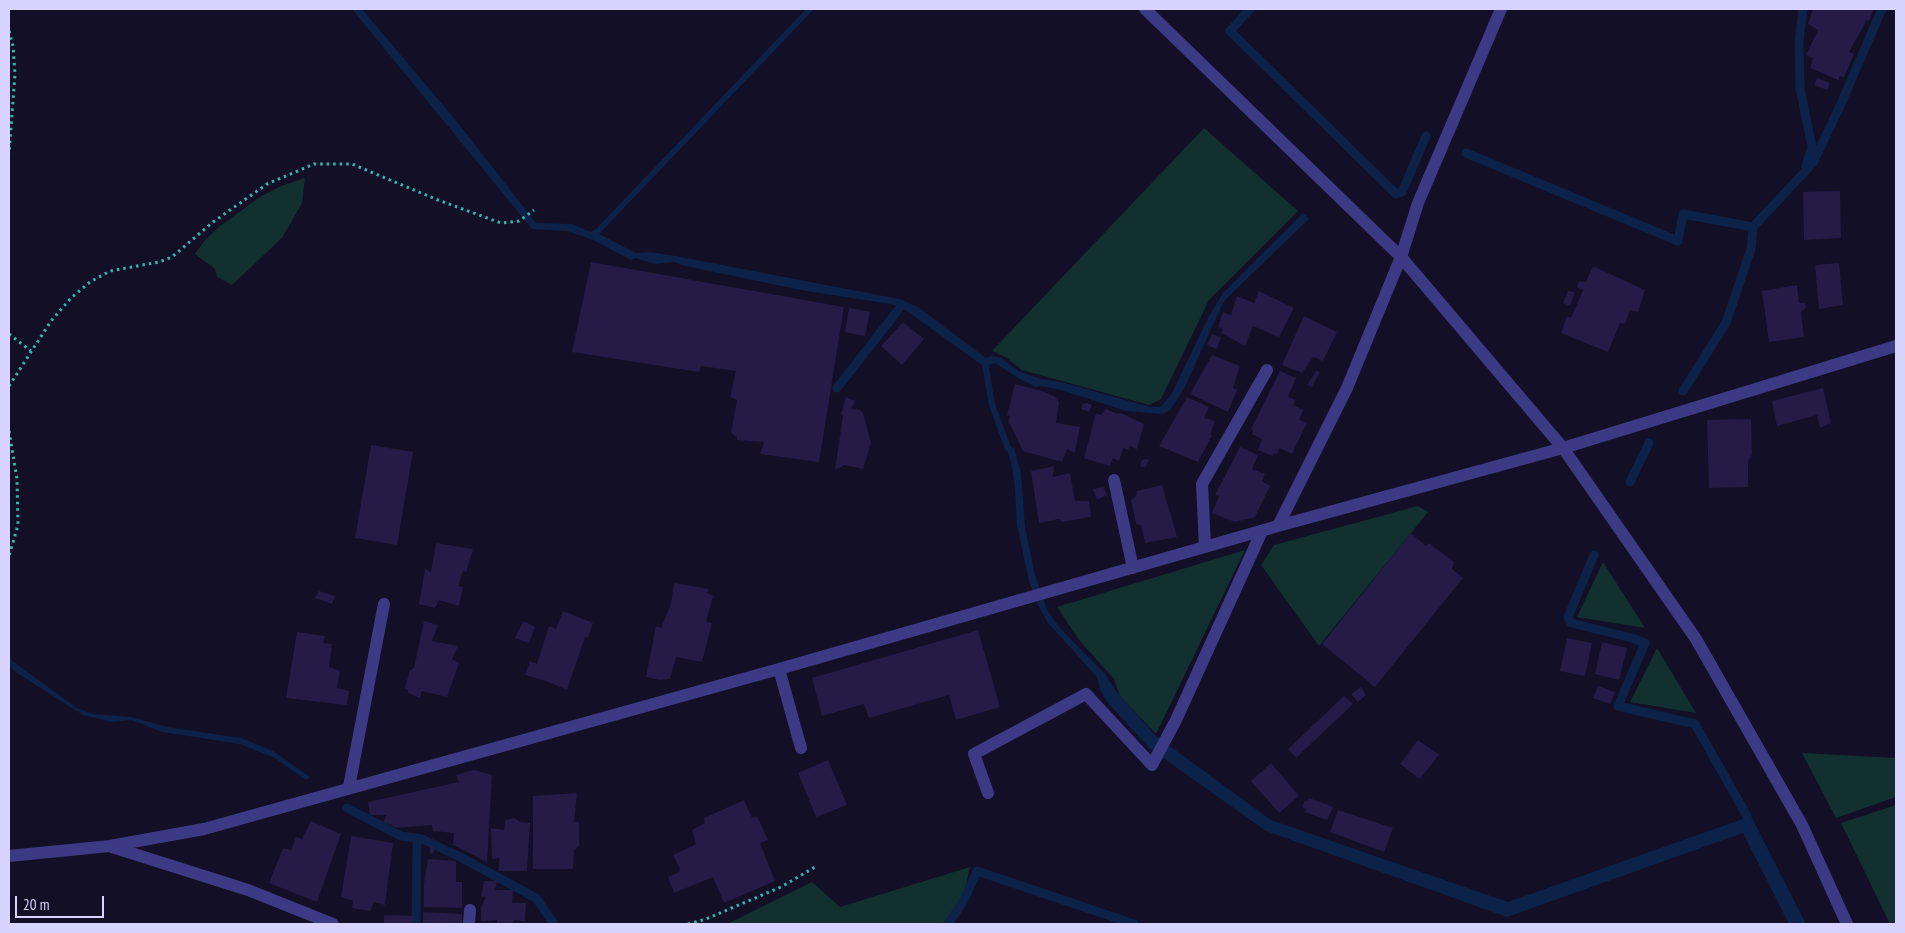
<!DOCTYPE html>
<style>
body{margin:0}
#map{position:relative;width:1905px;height:933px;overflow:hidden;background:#130f26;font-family:"PT Sans Narrow",sans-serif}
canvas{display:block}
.frame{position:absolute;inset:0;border:10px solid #d9d4ff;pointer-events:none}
.scale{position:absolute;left:15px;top:896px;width:89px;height:22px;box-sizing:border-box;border:2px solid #d9d4ff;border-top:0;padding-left:6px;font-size:15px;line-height:18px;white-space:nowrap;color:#d9d4ff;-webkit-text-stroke:4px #130f26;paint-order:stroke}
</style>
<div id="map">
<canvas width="1905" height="933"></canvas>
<div class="frame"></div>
<div class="scale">20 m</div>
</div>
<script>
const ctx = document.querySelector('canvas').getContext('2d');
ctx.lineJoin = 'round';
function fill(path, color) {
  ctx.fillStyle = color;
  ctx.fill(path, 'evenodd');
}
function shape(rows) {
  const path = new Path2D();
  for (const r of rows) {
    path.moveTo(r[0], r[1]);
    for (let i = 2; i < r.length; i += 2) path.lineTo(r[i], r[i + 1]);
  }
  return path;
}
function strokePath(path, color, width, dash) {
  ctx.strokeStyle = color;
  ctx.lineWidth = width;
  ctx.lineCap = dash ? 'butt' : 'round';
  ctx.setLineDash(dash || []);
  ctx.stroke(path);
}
fill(shape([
 [1204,128,1298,211,1209,300,1161,399,1149,405,1022,370,1007,358,992,351],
 [305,178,302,203,282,238,232,285,217,277,215,269,195,254,205,240,220,226,260,197,281,186],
 [1418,506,1428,512,1319,646,1261,565,1274,545],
 [1245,550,1156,734,1120,696,1114,679,1079,640,1057,607],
 [1603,562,1645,628,1577,617],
 [1657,648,1696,713,1630,702],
 [1802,753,1896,758,1896,797,1836,818],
 [1896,805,1896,924,1890,924,1841,823],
 [970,867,964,894,943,924,730,924,729,923,812,882,840,907]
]), '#12302f');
fill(shape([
 [352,9,362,9,458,123,536,223,572,224,591,232,597,228,806,9,814,9,599,234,636,253,650,252,670,255,899,299,918,307,986,358,992,356,1001,358,1020,372,1041,379,1061,382,1150,407,1161,407,1172,393,1208,318,1223,293,1303,213,1309,219,1229,296,1223,303,1183,391,1170,410,1162,414,1126,411,1061,390,1041,386,1036,387,1018,378,995,363,990,364,989,368,995,404,1011,447,1014,448,1021,473,1025,527,1035,575,1047,610,1060,628,1105,674,1115,690,1156,736,1271,820,1508,902,1751,816,1806,924,1789,924,1743,833,1507,917,1266,831,1149,748,1107,702,1100,689,1097,677,1048,623,1038,605,1029,581,1017,525,1015,488,1012,466,1008,452,1005,450,989,405,982,365,904,309,891,304,806,291,685,266,674,262,656,264,635,258,631,260,595,241,568,231,532,229],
 [9,653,11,660,77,708,93,714,132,717,167,727,241,738,273,751,310,777,306,780,275,758,240,744,162,732,131,720,112,722,83,715,14,671,9,665]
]), '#0c2248');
strokePath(shape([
 [1250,9,1230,31,1396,194,1402,192,1426,136],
 [1803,9,1799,42,1800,88,1812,147,1806,166],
 [1466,153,1678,241,1683,214,1753,227],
 [837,388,902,305],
 [1683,391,1726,323,1751,249,1753,227,1813,163,1840,106,1882,9],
 [1630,482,1649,443],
 [1594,555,1568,617,1571,623,1632,638,1645,643,1618,706,1695,724,1747,816,1746,825],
 [347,808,401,836,422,839,462,858,536,898,554,924],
 [416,924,417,838],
 [948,924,963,902,977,871,1134,924]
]), '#0c2248', 9);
fill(shape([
 [1813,9,1874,9,1869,21,1867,20,1849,52,1854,54,1844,77,1840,76,1838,80,1810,68,1813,58,1806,55,1818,30,1808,24],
 [1817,78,1830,83,1827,90,1814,85],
 [1840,191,1841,238,1804,240,1803,192],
 [591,262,844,307,819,462,760,454,764,442,737,440,737,437,731,433,737,400,730,397,736,371,701,366,699,372,572,352],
 [1839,263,1843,305,1819,309,1815,265],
 [1595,267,1645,290,1638,312,1630,310,1625,324,1620,323,1608,352,1561,333,1567,316,1571,318,1583,290,1577,287,1579,281,1586,282,1592,268],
 [1797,285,1799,303,1805,303,1806,308,1801,312,1804,337,1769,342,1762,291],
 [1259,291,1294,308,1279,337,1253,326,1245,346,1221,333,1223,329,1218,327,1223,312,1231,315,1237,296,1254,303],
 [1568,291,1575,292,1570,306,1563,303],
 [849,308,870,312,865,336,845,332],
 [1304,316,1337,332,1323,361,1313,357,1302,373,1282,365],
 [903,322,924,339,902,365,881,346],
 [1212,334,1221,337,1217,349,1207,345],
 [1212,355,1240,366,1233,388,1237,390,1228,412,1190,394],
 [1280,371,1296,378,1288,397,1296,400,1293,405,1303,410,1299,420,1307,423,1292,454,1279,448,1277,454,1274,453,1273,456,1258,450,1262,439,1252,434,1253,430,1251,429],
 [1316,371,1320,372,1312,387,1307,385],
 [1015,384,1045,392,1055,397,1059,402,1056,423,1080,427,1075,453,1067,449,1062,462,1023,451,1010,424,1008,423,1010,416,1007,415],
 [1823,388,1831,423,1820,428,1817,415,1777,426,1772,401],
 [846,397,855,401,851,409,860,410,863,413,871,443,863,469,844,465,835,470,843,416,841,414],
 [1187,397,1209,407,1204,418,1215,421,1210,435,1212,435,1198,462,1159,446],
 [1087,403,1092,405,1089,412,1081,409,1083,404],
 [1106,409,1118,414,1121,413,1144,424,1137,449,1130,446,1128,450,1123,448,1119,461,1113,458,1110,466,1084,458,1096,413,1101,415],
 [1751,419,1752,454,1748,462,1748,487,1709,488,1707,420],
 [371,445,413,452,397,545,355,538],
 [1240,447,1258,455,1252,469,1265,474,1262,481,1270,486,1255,517,1235,522,1212,513,1219,496,1215,495],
 [1146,459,1149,460,1145,468,1140,466,1142,460],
 [1054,466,1053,477,1070,473,1075,501,1089,501,1091,517,1062,522,1059,519,1039,523,1031,471],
 [1162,485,1177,537,1145,543,1141,525,1136,524,1131,500,1136,496,1137,491],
 [1103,487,1107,495,1097,500,1093,489],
 [1411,533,1426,546,1429,543,1454,562,1452,569,1463,578,1375,687,1322,644],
 [436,543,473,549,466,572,463,571,458,586,463,587,459,606,439,600,435,608,419,604,425,569,431,572],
 [674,583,709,589,707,593,713,596,706,622,712,623,702,662,676,657,670,679,660,680,646,677,656,626,661,628,671,604],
 [319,591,335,596,332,604,315,598],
 [563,611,593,623,588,638,585,637,567,690,546,681,525,675,530,661,537,664,549,626,556,629],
 [424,621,438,625,432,641,458,646,452,659,459,663,447,697,422,691,420,698,408,693,408,690,405,688,410,670,414,668],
 [523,621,535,627,529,643,515,638],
 [978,630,1000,707,956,720,949,695,869,718,864,704,822,716,812,678],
 [297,632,325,636,323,643,332,644,329,667,340,671,337,688,349,691,347,705,286,698],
 [1567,638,1592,643,1585,676,1560,671],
 [1602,642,1627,648,1619,680,1595,674],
 [1598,686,1615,692,1610,704,1593,698],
 [1361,687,1366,695,1358,702,1351,694],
 [1344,696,1353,704,1296,758,1288,749],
 [1418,740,1439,755,1420,779,1400,764],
 [828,760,847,805,816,817,798,773],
 [1271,763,1299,796,1279,813,1251,781],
 [474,770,492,775,487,862,453,845,454,833,433,831,432,825,397,828,384,822,386,815,370,815,368,802,459,782,456,775],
 [577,793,574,822,579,822,579,846,574,850,573,869,533,869,533,796],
 [1309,798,1333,807,1327,820,1305,812,1307,809,1302,807,1305,800,1308,801],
 [744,800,752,818,757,816,768,840,760,843,775,881,724,903,713,877,674,893,668,877,679,872,680,869,673,855,696,844,692,830,705,823,704,818],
 [1338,810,1393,828,1384,852,1330,832],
 [514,818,520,822,530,823,527,871,498,871,500,858,492,859,491,828,504,830,505,820],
 [311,821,341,834,317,902,269,883,283,848,291,850,296,837,302,839],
 [351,836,393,843,385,905,374,902,370,911,352,908,353,901,341,897],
 [430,845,435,848,433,854,430,853],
 [428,859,456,861,456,882,462,882,462,908,424,907,424,883],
 [484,881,497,881,495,890,513,890,512,903,526,903,525,921,514,920,512,924,497,924,497,920,481,921,481,907,486,897,481,896],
 [423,912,462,914,462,924,423,924],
 [384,915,413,916,413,924,384,924]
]), '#241b47');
strokePath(shape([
 [9,31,13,46,15,74,9,154],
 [9,334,31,351],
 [9,386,51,321,71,298,90,282,110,271,159,262,172,257,213,222,267,184,314,164,352,164,438,200,501,223,519,221,534,210],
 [9,431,17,479,18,525,9,556],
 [688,924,706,919,781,887,815,867]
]), '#2fb8b0', 3, [2.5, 4]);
strokePath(shape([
 [469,924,470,910]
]), '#3d3a85', 12);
strokePath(shape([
 [1114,480,1133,568],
 [1278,526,1347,388,1401,257,1418,203,1501,9],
 [1205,547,1202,484,1267,370],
 [779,669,801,748],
 [349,787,384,604],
 [988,793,974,754,1086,694,1152,765,1176,720,1262,531],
 [112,847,248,890,333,924],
 [9,856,110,846,204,829,779,669,1278,526,1563,448,1896,346]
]), '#3d3a85', 12);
strokePath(shape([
 [1145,9,1401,257,1563,448,1696,639,1802,825,1847,924]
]), '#3d3a85', 12);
</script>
